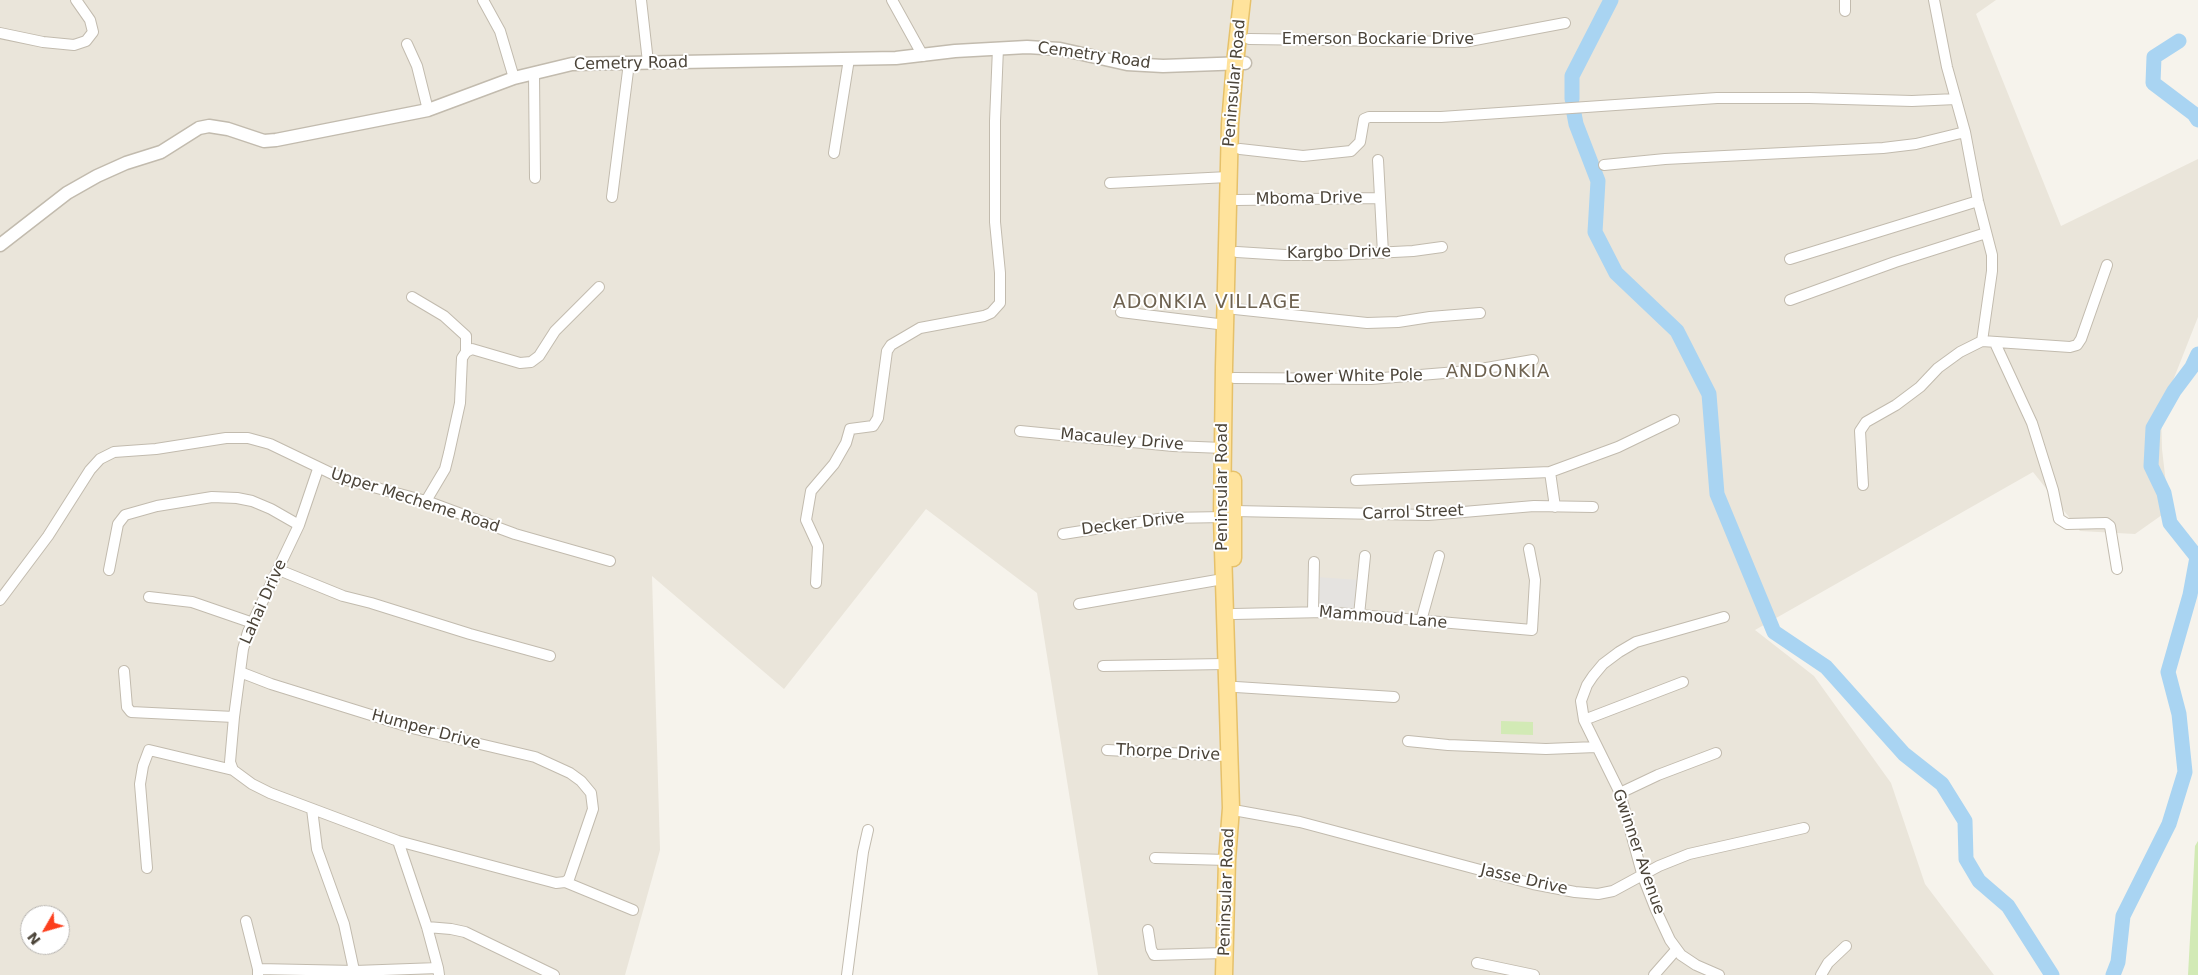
<!DOCTYPE html>
<style>
body{margin:0}
#map{position:relative;width:2198px;height:975px;overflow:hidden;background:#f6f3ec;font-family:"DejaVu Sans",sans-serif}
canvas{display:block}
.north{position:absolute;left:20px;top:905px;width:50px;height:50px;box-sizing:border-box;background:#fff;border:1px solid #b7b4b0;border-radius:50%;rotate:232deg;font-size:14px;font-weight:700;line-height:20px;text-align:center;color:#4b4439}
.north::after{content:'';display:block;margin:auto;width:18px;height:22px;background:#fc3f1d;clip-path:polygon(50% 0,100% 100%,50% 72%,0 100%)}
</style>
<div id="map">
<canvas width="2198" height="975"></canvas>
<div class="north">N</div>
</div>
<script>
const ctx = document.querySelector('canvas').getContext('2d');
ctx.lineJoin = 'round';
function fill(path, color) {
  ctx.fillStyle = color;
  ctx.fill(path, 'evenodd');
}
function shape(rows) {
  const path = new Path2D();
  for (const r of rows) {
    path.moveTo(r[0], r[1]);
    for (let i = 2; i < r.length; i += 2) path.lineTo(r[i], r[i + 1]);
  }
  return path;
}
function strokePath(path, color, width, dash) {
  ctx.strokeStyle = color;
  ctx.lineWidth = width;
  ctx.lineCap = dash ? 'butt' : 'round';
  ctx.setLineDash(dash || []);
  ctx.stroke(path);
}
function drawText(font, color, halo, rows, align = 'center') {
  ctx.font = font + ' "DejaVu Sans",sans-serif';
  ctx.lineWidth = 4;
  ctx.setLineDash([]);
  ctx.textBaseline = 'middle';
  ctx.strokeStyle = halo;
  ctx.fillStyle = color;
  for (const [text, x, y, turn = 0] of rows) {
    ctx.save();
    ctx.translate(x, y);
    ctx.rotate((+turn || 0) * Math.PI / 180);
    ctx.textAlign = isNaN(turn) ? turn : align;
    if (halo) ctx.strokeText(text, 0, 0);
    ctx.fillText(text, 0, 0);
    ctx.restore();
  }
}
fill(shape([
 [0,0,1996,0,1976,14,2061,226,2198,159,2198,317,2161,411,2162,449,2169,510,2135,534,2080,531,2033,472,1755,630,1814,676,1891,783,1925,884,1994,975,1098,975,1037,593,926,509,784,689,652,576,660,850,625,975,0,975],
 [30,915,60,915,60,945,30,945]
]), '#eae5da');
fill(shape([
 [1501,721,1533,722,1533,735,1501,734],
 [2198,841,2198,975,2188,975,2195,846]
]), '#d2eab5');
fill(shape([
 [1316,577,1360,580,1357,609,1315,605]
]), '#e5e3e0');
strokePath(shape([
 [2179,41,2154,57,2153,83,2194,114,2198,120],
 [1572,99,1572,76,1611,0],
 [1573,108,1576,124,1598,181,1595,232,1616,273,1677,331,1709,394,1717,494,1774,632,1826,667,1904,754,1942,784,1965,821,1966,859,1979,881,2008,906,2052,975],
 [2113,975,2118,962,2123,916,2169,824,2185,772,2179,714,2168,672,2190,595,2197,557,2170,523,2164,493,2151,466,2153,428,2174,391,2192,367,2198,354]
]), '#a9d4f2', 15);
const minor = shape([
 [483,0,500,31,514,78],
 [641,0,648,62],
 [892,0,923,56],
 [1845,0,1845,11],
 [1934,0,1947,67,1965,132,1978,201,1992,255,1992,271,1982,341],
 [0,33,43,42,74,45,86,41,93,32,90,20,76,0],
 [1249,39,1464,42,1565,23],
 [407,44,417,66,428,110],
 [534,73,535,178],
 [1240,149,1303,156,1351,151,1360,142,1364,119,1369,117,1441,117,1717,98,1809,98,1912,101,1956,99],
 [834,153,849,59],
 [1378,160,1383,253],
 [1604,165,1665,159,1883,148,1916,144,1965,132],
 [1110,183,1228,177],
 [612,197,629,63],
 [1237,200,1380,198],
 [1237,252,1285,255,1335,255,1413,251,1442,247],
 [1790,259,1978,201],
 [412,297,444,316,466,336,466,352,462,358,460,403,449,453,445,469,426,501],
 [1790,300,1895,262,1986,233],
 [1235,309,1367,323,1398,322,1430,317,1480,313],
 [1121,312,1226,325],
 [1995,343,2032,423,2053,490,2059,519,2067,524,2106,523,2110,526,2117,569],
 [466,352,472,349,520,363,531,362,539,356,555,331,599,287],
 [1234,378,1371,379,1469,371,1533,360],
 [1020,431,1173,446,1223,448],
 [1550,472,1555,507],
 [1356,480,1550,472,1618,447,1674,420],
 [1863,485,1860,431,1866,422,1896,405,1920,387,1938,368,1960,352,1982,341,2070,347,2077,345,2081,339,2107,265],
 [1234,511,1428,515,1534,506,1593,507],
 [1063,534,1165,518,1226,517],
 [109,570,118,524,125,515,157,506,212,497,237,498,252,501,271,509,299,525],
 [279,570,343,596,371,603,470,634,550,656],
 [816,583,818,546,806,520,811,491,834,464,846,443,850,429,873,426,878,418,887,351,891,345,920,328,984,316,991,313,1000,303,1000,273,995,222,995,121,998,48],
 [149,597,192,602,253,623],
 [0,600,48,536,90,470,100,459,114,452,156,449,226,438,248,438,270,444,343,479,426,501,515,534,610,561],
 [1079,604,1223,579],
 [1313,611,1314,562],
 [1234,614,1325,612,1532,630,1535,580,1529,549],
 [1359,615,1365,556],
 [1421,621,1439,556],
 [1103,666,1225,664],
 [124,671,127,707,131,712,234,717],
 [1236,687,1394,697],
 [1584,720,1683,682],
 [1408,741,1448,745,1546,749,1596,747],
 [1107,750,1228,756],
 [233,770,230,762,234,717,243,649,248,632,299,525,318,469],
 [1620,793,1658,775,1716,753],
 [312,809,317,849,344,924,355,975],
 [1239,811,1300,822,1533,884,1575,892,1598,894,1613,891,1659,866,1689,854,1804,828],
 [398,841,427,927,438,968],
 [1155,858,1227,860],
 [147,868,140,784,143,766,149,750,233,770,252,784,270,793,398,841,556,883,565,882,569,879,593,809,591,793,581,781,570,773,535,757,416,729,271,684,240,672],
 [565,882,633,910],
 [246,921,258,969],
 [427,927,451,929,465,932,554,975],
 [1148,930,1151,949,1154,955,1224,953],
 [1477,963,1534,975],
 [258,975,258,969,355,971,438,968,439,975],
 [847,975,863,852,868,830],
 [1654,975,1676,950],
 [1719,975,1696,965,1681,955,1670,940,1656,910,1643,877,1620,793,1584,720,1581,701,1587,685,1593,676,1603,664,1619,652,1636,642,1724,617],
 [1821,975,1828,963,1846,946]
]);
const tertiary = shape([
 [0,245,67,193,97,176,126,163,161,152,199,128,209,126,228,129,264,141,276,140,428,110,514,78,572,64,896,58,955,51,1027,47,1060,49,1127,64,1163,66,1245,63]
]);
const primary = shape([
 [1233,480,1233,558],
 [1224,975,1227,860,1231,808,1222,517,1224,367,1230,124,1235,63,1242,0]
]);
strokePath(minor, '#c2bbae', 12);
strokePath(tertiary, '#c2bbae', 15);
strokePath(primary, '#e6c16a', 19);
strokePath(minor, '#fff', 10);
strokePath(tertiary, '#fff', 12);
strokePath(primary, '#ffe39c', 16);
drawText('16px', '#4b4439', '#fff', [
 ["Emerson Bockarie Drive",1378,40],
 ["Cemetry Road",1094,56,8],
 ["Cemetry Road",631,64,-1],
 ["Peninsular Road",1235,83,-85],
 ["Mboma Drive",1309,199,-1],
 ["Kargbo Drive",1339,253,-1],
 ["Lower White Pole",1354,377,-1],
 ["Macauley Drive",1122,440,5],
 ["Peninsular Road",1223,487,-90],
 ["Upper Mecheme Road",415,501,18],
 ["Carrol Street",1413,513,-2],
 ["Decker Drive",1133,524,-7],
 ["Lahai Drive",264,602,-66],
 ["Mammoud Lane",1383,618,5],
 ["Humper Drive",426,730,15],
 ["Thorpe Drive",1168,753,3],
 ["Gwinner Avenue",1638,852,71],
 ["Jasse Drive",1524,880,13],
 ["Peninsular Road",1227,892,-88]
]);
ctx.letterSpacing = '1px';
drawText('18px', '#6e6250', '#fff', [
 ["ANDONKIA",1498,372]
]);
ctx.letterSpacing = '0px';
ctx.letterSpacing = '1px';
drawText('19px', '#6e6250', '#fff', [
 ["ADONKIA VILLAGE",1207,303]
]);
ctx.letterSpacing = '0px';
</script>
